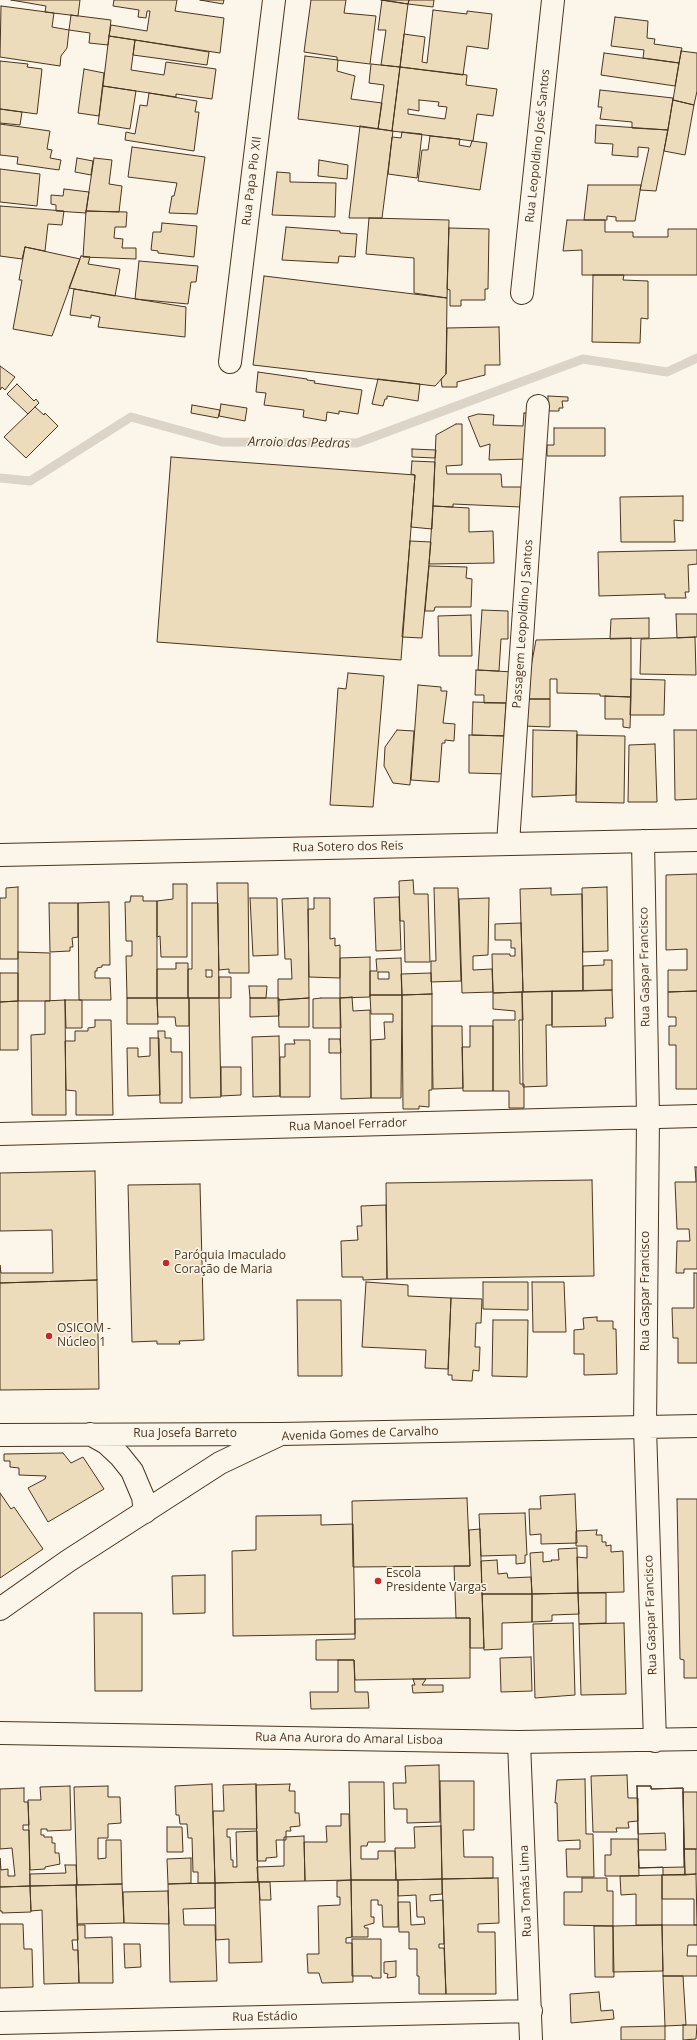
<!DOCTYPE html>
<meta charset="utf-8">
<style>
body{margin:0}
canvas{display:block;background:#fbf6e9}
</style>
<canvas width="697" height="2040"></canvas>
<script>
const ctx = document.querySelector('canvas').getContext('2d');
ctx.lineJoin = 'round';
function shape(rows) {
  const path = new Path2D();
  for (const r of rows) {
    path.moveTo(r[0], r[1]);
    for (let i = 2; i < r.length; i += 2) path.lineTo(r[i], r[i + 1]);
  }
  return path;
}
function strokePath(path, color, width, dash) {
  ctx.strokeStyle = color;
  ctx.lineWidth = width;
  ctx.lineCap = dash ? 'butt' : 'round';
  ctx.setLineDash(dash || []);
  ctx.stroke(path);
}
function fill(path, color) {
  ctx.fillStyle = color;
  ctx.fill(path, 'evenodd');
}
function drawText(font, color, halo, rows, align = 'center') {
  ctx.font = font + ' "Open Sans",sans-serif';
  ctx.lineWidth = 3;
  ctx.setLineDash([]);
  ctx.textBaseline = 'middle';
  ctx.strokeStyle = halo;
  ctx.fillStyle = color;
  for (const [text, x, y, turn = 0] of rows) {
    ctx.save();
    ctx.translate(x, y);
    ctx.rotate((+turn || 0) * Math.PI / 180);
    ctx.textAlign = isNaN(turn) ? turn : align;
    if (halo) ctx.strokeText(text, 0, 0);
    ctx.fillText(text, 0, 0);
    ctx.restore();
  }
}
strokePath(shape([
 [0,478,30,481,131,417,222,442,357,443,583,359,667,372,697,358]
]), '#dcd4c6', 9);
const building = shape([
 [11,0,80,0,78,16,45,12,46,6,11,0],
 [114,0,177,0,175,11,224,18,220,53,109,36,111,25,147,31,150,11,147,11,146,18,138,17,139,10,113,6,114,0],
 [200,0,224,0,223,4,200,0],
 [311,0,346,0,344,13,376,16,370,64,337,60,337,57,304,52,311,0],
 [381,0,409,0,408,4,381,0],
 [382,0,408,4,400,67,381,65,386,30,378,30,382,0],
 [409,0,434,0,433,7,408,4,409,0],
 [1,6,54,13,52,27,69,30,67,48,61,56,60,66,0,57,1,6],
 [433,10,467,14,467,11,492,14,488,49,467,46,463,75,400,67,404,34,425,37,422,62,427,63,433,10],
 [71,15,111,20,108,45,89,43,90,33,69,30,71,15],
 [615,17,648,21,647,38,655,39,654,44,682,48,679,63,643,58,644,50,611,46,615,17],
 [109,36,135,40,131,70,164,75,166,62,216,69,212,99,176,94,176,97,103,86,109,36],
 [135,40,209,52,207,65,133,55,135,40],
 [681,51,697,53,697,91,694,105,673,100,681,51],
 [604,53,679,63,675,86,601,75,604,53],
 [305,56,338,60,337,71,355,76,351,99,382,103,378,129,298,119,305,56],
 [0,61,28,64,27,67,42,69,37,114,0,109,0,61],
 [371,64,400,67,392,131,378,129,384,85,369,83,371,64],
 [400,67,467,75,466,85,497,89,493,116,477,114,473,141,392,131,400,67],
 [419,100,439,102,438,106,447,107,445,119,408,114,408,109,419,111,419,100],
 [84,69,104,73,99,116,78,113,84,69],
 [103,86,136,91,130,129,98,124,103,86],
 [600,90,673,98,668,130,632,128,632,122,600,119,602,107,598,107,600,90],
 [149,93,197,101,195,112,199,112,194,151,125,140,126,132,135,134,140,105,147,106,149,93],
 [673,100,694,105,685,155,664,151,673,100],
 [0,109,22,112,20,125,0,123,0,109],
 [0,124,50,131,47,149,52,150,50,158,61,160,59,170,17,164,18,157,0,155,0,124],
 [596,125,668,130,656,191,640,190,649,148,638,147,638,157,612,155,613,144,595,143,596,125],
 [360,126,393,131,382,218,349,218,360,126],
 [402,132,422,134,417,178,388,174,392,137,401,138,402,132],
 [430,136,460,139,459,145,470,147,472,141,487,143,480,190,418,181,422,150,428,150,430,136],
 [132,147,205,157,197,214,169,213,172,196,174,196,177,183,128,177,132,147],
 [77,158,93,161,91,175,75,172,77,158],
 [94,158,112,160,109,184,122,186,119,212,86,211,94,158],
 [319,160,348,165,347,179,318,176,319,160],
 [0,169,40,174,37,206,0,202,0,169],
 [277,172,290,173,290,182,336,183,335,217,272,215,277,172],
 [588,185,641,185,635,221,616,221,616,217,607,216,607,220,584,220,588,185],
 [64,189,89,192,86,213,56,211,56,205,51,204,51,195,63,196,64,189],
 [0,206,64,211,62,225,48,224,45,251,25,247,22,259,0,256,0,206],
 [86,211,127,212,126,227,115,227,114,238,123,239,122,248,136,248,136,259,83,257,86,211],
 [369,218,449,220,447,298,414,293,414,258,366,254,369,218],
 [567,220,605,220,605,232,633,232,633,237,668,237,668,229,697,229,697,275,582,275,582,250,563,251,567,220],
 [162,223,197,226,194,257,158,253,158,251,151,250,153,232,161,232,162,223],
 [286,227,340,231,340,233,357,234,355,257,339,256,338,263,282,260,286,227],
 [449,228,489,229,488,289,485,289,485,300,461,300,461,306,450,306,450,290,447,289,449,228],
 [25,247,80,259,52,336,13,329,22,280,19,280,25,247],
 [81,256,90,257,88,264,120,269,115,296,69,288,81,256],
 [139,261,198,266,196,282,191,282,188,304,135,299,139,261],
 [593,275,624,275,623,280,648,281,648,319,641,318,640,343,592,342,593,275],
 [264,276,447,298,446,374,435,386,253,365,264,276],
 [74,289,186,307,185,337,98,327,100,317,91,315,91,318,70,315,74,289],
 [499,327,500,365,485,365,485,375,457,382,457,387,442,387,441,379,446,374,447,328,499,327],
 [0,366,15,377,5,390,2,387,0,390,0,366],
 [258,372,307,379,307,380,315,381,314,383,362,390,358,414,339,411,339,414,327,412,326,421,303,417,304,410,264,405,266,393,256,392,258,372],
 [378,379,420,384,418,401,387,396,387,399,385,399,383,406,372,404,378,379],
 [17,384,34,401,36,399,39,403,28,414,7,394,17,384],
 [548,396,568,397,568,401,562,401,563,408,559,408,559,411,548,411,548,396],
 [221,404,247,408,245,421,219,416,221,404],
 [192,405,220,410,218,418,191,413,192,405],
 [35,407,44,415,45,413,58,426,26,458,4,437,35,407],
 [524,413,531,413,529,459,489,460,490,444,480,447,468,417,478,414,494,415,493,425,523,426,524,413],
 [456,424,462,424,462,465,446,466,447,474,501,474,502,487,522,487,521,507,453,504,453,507,433,506,436,435,456,424],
 [554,428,605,428,605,456,547,456,547,445,554,445,554,428],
 [412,449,436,450,435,458,412,457,412,449],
 [171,457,415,475,401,660,157,642,171,457],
 [412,461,435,462,432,529,411,527,415,475,411,474,412,461],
 [683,496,683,521,674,520,675,542,621,542,620,497,683,496],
 [433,506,469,508,469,532,493,531,494,563,429,564,433,506],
 [410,541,431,542,422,638,402,637,410,541],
 [697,550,697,564,688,565,689,592,685,592,686,598,665,598,665,594,599,596,598,552,697,550],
 [429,566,467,567,466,578,472,579,471,607,435,607,434,611,425,611,429,566],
 [482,610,508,611,508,639,501,639,499,671,478,670,482,610],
 [676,614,697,614,697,637,677,638,676,614],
 [471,615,472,656,439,656,438,616,471,615],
 [649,618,649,638,610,639,611,619,649,618],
 [695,637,696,675,640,674,641,639,695,637],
 [631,638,631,697,600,696,600,694,557,693,557,679,550,679,550,699,525,699,536,640,631,638],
 [476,670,514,672,511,703,484,703,484,695,475,695,476,670],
 [348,673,384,676,373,807,330,805,338,688,346,689,348,673],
 [631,679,665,680,664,715,630,715,631,679],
 [418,685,441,687,441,691,447,691,443,723,455,724,454,741,445,740,445,743,442,743,439,782,411,780,418,685],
 [605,696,631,697,630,728,623,727,623,719,605,719,605,696],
 [525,699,550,699,550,727,524,726,525,699],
 [473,702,506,703,504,736,472,735,473,702],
 [397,730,414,731,410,785,393,783,384,766,385,747,397,730],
 [533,730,577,731,576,795,532,797,533,730],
 [674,730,697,730,697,799,675,800,674,730],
 [469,735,509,736,508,774,469,773,469,735],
 [577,735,625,736,624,803,576,802,577,735],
 [655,744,657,802,628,802,629,745,655,744],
 [697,874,697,991,668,992,668,970,687,970,687,949,666,950,666,875,697,874],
 [413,880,414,894,428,894,430,962,405,962,404,921,400,921,399,881,413,880],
 [217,883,248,883,249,973,229,973,229,969,219,970,217,883],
 [173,884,187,884,187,957,161,957,160,936,157,937,157,901,173,899,173,884],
 [18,887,18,959,0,959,0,898,6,898,6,888,18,887],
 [607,887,608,951,583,952,582,888,607,887],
 [434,888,458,888,461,981,431,982,431,961,436,961,434,888],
 [551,888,551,895,582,894,583,991,523,992,520,889,551,888],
 [131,896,143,896,143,901,157,901,157,998,127,998,126,956,132,956,132,941,126,941,125,902,130,902,131,896],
 [399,897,401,950,376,951,374,898,399,897],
 [250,898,277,898,278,955,253,956,250,898],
 [308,898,309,998,278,1000,278,979,292,979,291,959,285,959,282,899,308,898],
 [314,898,330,898,330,939,335,938,335,946,340,945,340,978,309,977,308,909,314,909,314,898],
 [489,898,488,955,473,956,473,970,492,969,493,992,462,993,459,899,489,898],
 [109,902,110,965,102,965,102,967,97,968,97,971,95,971,95,978,110,978,111,1000,79,1000,78,903,109,902],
 [49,903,78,903,78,937,72,938,73,947,70,947,70,951,50,952,49,903],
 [192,903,218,903,219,998,188,998,188,969,192,969,192,903],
 [206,970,212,970,212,977,206,977,206,970],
 [521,923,523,992,493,993,492,954,510,954,510,956,515,956,515,948,511,948,511,940,495,940,495,924,521,923],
 [18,952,50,953,50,1001,18,1001,18,952],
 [370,957,370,997,340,998,340,958,370,957],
 [401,958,402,995,370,995,370,971,377,971,376,959,401,958],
 [378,972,389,972,389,979,378,979,378,972],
 [604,960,612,960,612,990,583,991,583,966,604,965,604,960],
 [176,963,188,963,188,998,157,998,157,969,176,969,176,963],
 [0,973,18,973,18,1001,0,1002,0,973],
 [431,973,432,994,402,995,401,974,431,973],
 [219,977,231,977,231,998,219,998,219,977],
 [249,986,267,986,266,998,250,998,249,986],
 [612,990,613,1018,605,1018,606,1026,552,1027,552,991,612,990],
 [552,991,552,1025,546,1025,547,1086,523,1087,522,992,552,991],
 [697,991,697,1089,676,1089,676,1045,669,1045,669,1026,676,1026,676,1017,668,1017,668,992,697,991],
 [522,992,523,1020,519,1020,520,1084,524,1084,524,1108,509,1108,509,1091,493,1091,493,1020,515,1020,515,1011,493,1009,493,993,522,992],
 [432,994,432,1090,429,1090,429,1107,419,1106,419,1109,403,1109,402,995,432,994],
 [370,995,402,995,401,1098,371,1098,371,1040,385,1039,384,1022,393,1022,393,1014,371,1014,370,995],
 [352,997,353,1011,370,1010,371,1098,341,1099,340,998,352,997],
 [127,998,157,998,158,1024,127,1024,127,998],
 [157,998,189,998,189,1026,176,1026,175,1017,158,1017,157,998],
 [189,998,219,998,221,1097,190,1098,189,998],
 [250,998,279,998,279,1016,250,1017,250,998],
 [309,998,309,1027,279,1027,278,1000,309,998],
 [321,998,340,998,341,1028,313,1028,313,999,321,998],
 [65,1000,66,1115,32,1115,31,1035,45,1034,45,1001,65,1000],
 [65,1000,82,1000,82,1028,66,1028,65,1000],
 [18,1001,18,1050,0,1050,0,1002,18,1001],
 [95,1020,111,1020,113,1115,76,1115,76,1091,66,1090,65,1041,75,1041,75,1031,88,1031,88,1028,95,1027,95,1020],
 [432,1026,462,1026,463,1088,433,1089,432,1026],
 [470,1026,493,1026,493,1091,463,1091,462,1047,470,1047,470,1026],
 [158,1031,165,1031,165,1038,171,1038,171,1052,182,1052,182,1103,160,1103,158,1031],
 [279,1036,280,1096,253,1097,252,1037,279,1036],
 [150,1038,159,1038,160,1095,128,1096,127,1048,138,1048,138,1057,150,1056,150,1038],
 [329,1039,340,1039,341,1053,329,1053,329,1039],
 [294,1040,310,1040,310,1097,280,1097,280,1057,285,1057,285,1044,295,1044,294,1040],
 [221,1067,241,1067,241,1095,221,1096,221,1067],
 [695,1167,697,1167,697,1269,684,1269,684,1273,676,1273,677,1241,690,1241,689,1229,677,1229,675,1182,696,1182,695,1167],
 [95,1171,97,1280,0,1283,0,1265,1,1273,53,1273,52,1230,0,1231,0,1173,95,1171],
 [592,1180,594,1276,387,1279,386,1183,592,1180],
 [200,1184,204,1340,179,1341,180,1344,157,1344,157,1341,132,1342,128,1185,200,1184],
 [386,1205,387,1279,363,1280,363,1277,342,1277,341,1241,358,1240,357,1226,362,1226,361,1206,386,1205],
 [694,1273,697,1273,697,1363,678,1363,678,1338,673,1338,672,1308,694,1308,694,1273],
 [97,1280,99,1389,0,1390,0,1283,97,1280],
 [366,1282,408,1285,408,1296,451,1298,448,1369,425,1368,426,1350,362,1347,366,1282],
 [483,1282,528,1282,528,1310,483,1309,483,1282],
 [532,1282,564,1282,566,1332,533,1332,532,1282],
 [451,1298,482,1299,481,1323,476,1323,475,1347,480,1347,479,1371,473,1370,472,1381,452,1380,452,1375,448,1375,451,1298],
 [297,1300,341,1300,342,1376,298,1376,297,1300],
 [597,1317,597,1321,613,1321,613,1329,616,1329,617,1374,584,1375,584,1354,574,1354,574,1330,584,1329,583,1318,597,1317],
 [493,1320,528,1320,527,1377,492,1376,493,1320],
 [63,1453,71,1463,83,1457,104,1489,48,1522,28,1488,45,1479,46,1476,19,1475,19,1468,10,1467,10,1461,4,1461,4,1454,63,1453],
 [0,1493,11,1509,14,1507,43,1549,0,1578,0,1493],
 [575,1494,577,1543,541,1544,541,1534,530,1535,529,1509,541,1509,540,1496,575,1494],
 [467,1498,470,1566,353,1567,352,1501,467,1498],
 [677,1499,697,1499,697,1678,684,1678,684,1660,680,1659,677,1499],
 [525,1513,527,1555,525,1555,525,1563,516,1564,516,1555,481,1556,479,1514,525,1513],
 [321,1515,321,1525,353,1524,355,1634,233,1636,232,1551,256,1550,256,1516,321,1515],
 [480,1529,484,1648,470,1648,470,1618,456,1618,454,1566,470,1566,469,1530,480,1529],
 [597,1530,596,1535,602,1535,602,1542,606,1542,606,1546,611,1545,611,1552,623,1551,624,1592,578,1593,577,1557,587,1558,587,1546,576,1546,576,1531,597,1530],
 [577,1548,578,1593,532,1594,530,1553,543,1552,543,1562,552,1561,551,1560,559,1560,558,1549,577,1548],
 [497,1560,498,1574,507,1573,508,1578,531,1577,532,1594,482,1594,481,1561,497,1560],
 [205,1575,205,1613,173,1614,172,1576,205,1575],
 [578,1593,606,1593,606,1623,579,1624,578,1593],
 [578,1593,579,1614,552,1615,552,1621,532,1622,532,1594,578,1593],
 [482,1594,532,1594,532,1622,502,1623,502,1649,484,1650,482,1594],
 [94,1613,142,1613,142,1691,95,1691,94,1613],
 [456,1618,470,1618,470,1678,355,1680,354,1660,316,1660,316,1640,355,1639,355,1619,456,1618],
 [573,1623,575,1695,535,1698,533,1624,573,1623],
 [624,1623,626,1694,581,1695,579,1624,624,1623],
 [531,1657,532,1691,501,1692,500,1658,531,1657],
 [338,1660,354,1660,355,1692,368,1692,369,1708,311,1709,310,1692,338,1692,338,1660],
 [413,1679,426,1679,422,1685,443,1685,443,1692,413,1693,412,1685,415,1685,413,1679],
 [439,1765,440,1822,407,1823,407,1809,394,1809,393,1783,406,1783,405,1766,439,1765],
 [627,1775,628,1798,638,1798,638,1821,628,1822,629,1828,616,1828,617,1832,593,1832,591,1776,627,1775],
 [585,1779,586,1834,593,1834,594,1877,567,1877,566,1849,580,1849,580,1840,558,1841,557,1803,555,1803,557,1780,585,1779],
 [440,1781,474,1781,474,1830,463,1830,464,1857,493,1857,493,1878,442,1879,440,1781],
 [349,1782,384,1782,385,1842,368,1842,367,1846,361,1846,361,1859,378,1859,378,1851,395,1851,396,1880,351,1880,349,1782],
 [212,1784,215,1883,198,1883,198,1872,193,1872,192,1838,188,1838,187,1824,180,1824,179,1815,176,1815,175,1786,212,1784],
 [256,1784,257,1829,227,1829,227,1837,230,1837,231,1860,233,1860,233,1867,237,1867,236,1832,257,1831,258,1882,215,1883,213,1811,224,1811,223,1785,256,1784],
 [290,1784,289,1791,295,1791,295,1813,299,1813,300,1826,290,1827,291,1831,286,1831,286,1837,284,1837,284,1840,276,1840,277,1857,266,1858,266,1861,257,1861,256,1785,290,1784],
 [70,1786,71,1830,47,1831,47,1829,41,1829,41,1835,44,1835,44,1837,52,1837,52,1843,55,1843,55,1853,59,1853,60,1864,45,1867,45,1869,30,1870,28,1800,41,1800,40,1787,70,1786],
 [108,1786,108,1797,120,1797,121,1823,108,1824,108,1838,98,1838,98,1859,106,1858,106,1840,121,1840,122,1884,77,1885,74,1787,108,1786],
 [637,1786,651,1786,651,1789,683,1788,684,1867,639,1868,638,1850,666,1850,665,1833,638,1834,637,1786],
 [637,1786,651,1786,651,1789,683,1788,685,1875,663,1875,663,1867,639,1868,637,1786],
 [24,1788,24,1802,28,1802,29,1825,23,1825,23,1830,29,1830,30,1886,0,1887,0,1858,1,1870,8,1869,8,1876,15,1876,12,1848,0,1849,0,1789,24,1788],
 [683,1792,697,1792,697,1849,684,1849,683,1792],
 [341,1814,349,1814,351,1880,305,1881,304,1842,327,1842,326,1826,341,1826,341,1814],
 [441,1826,442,1879,396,1880,395,1848,415,1848,414,1827,441,1826],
 [167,1827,182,1827,183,1852,167,1852,167,1827],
 [304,1836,305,1881,258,1882,257,1867,284,1866,284,1840,286,1840,286,1837,304,1836],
 [611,1839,638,1839,639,1876,605,1876,605,1855,611,1855,611,1839],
 [684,1849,696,1849,696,1874,685,1875,684,1849],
 [191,1858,191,1883,168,1884,167,1859,191,1858],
 [65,1865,76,1865,77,1885,30,1886,30,1874,66,1873,65,1865],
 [696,1874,697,1925,694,1925,694,1899,662,1899,662,1875,696,1874],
 [662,1875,662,1925,636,1925,636,1894,621,1895,620,1876,662,1875],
 [498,1878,499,1923,478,1924,478,1932,495,1932,496,1994,446,1994,442,1879,498,1878],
 [582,1878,607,1878,607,1891,613,1891,613,1926,564,1925,564,1892,582,1892,582,1878],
 [442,1879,442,1894,430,1895,430,1901,443,1900,444,1944,439,1944,439,1948,444,1948,446,1994,419,1994,419,1976,417,1976,417,1949,409,1949,409,1932,399,1932,398,1902,410,1902,411,1925,425,1924,424,1917,417,1917,416,1895,398,1896,398,1880,442,1879],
 [351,1880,352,1937,346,1938,346,1943,352,1943,353,1982,322,1983,319,1973,308,1973,307,1954,319,1954,318,1906,340,1905,340,1897,337,1897,337,1881,351,1880],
 [351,1880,398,1880,398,1927,383,1927,382,1905,378,1905,378,1900,371,1900,371,1917,374,1917,374,1923,364,1926,365,1928,368,1928,368,1937,352,1937,351,1880],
 [259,1882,262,1962,229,1963,229,1939,216,1940,215,1883,259,1882],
 [259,1882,270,1882,271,1900,260,1900,259,1882],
 [215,1883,215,1908,183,1909,184,1925,215,1925,217,1981,170,1982,168,1884,215,1883],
 [122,1884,124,1923,77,1924,76,1885,122,1884],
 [76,1885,78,1940,72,1940,73,1950,78,1950,79,1983,44,1984,42,1910,31,1911,30,1886,76,1885],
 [30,1886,31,1912,2,1913,2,1911,0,1911,0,1887,30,1886],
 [168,1891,169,1924,124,1923,123,1892,168,1891],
 [0,1924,23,1924,24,1949,32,1949,33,1987,0,1988,0,1924],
 [77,1925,85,1925,85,1938,112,1937,113,1983,79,1983,77,1925],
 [662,1925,697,1925,697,1945,688,1945,687,1956,697,1956,697,1976,663,1976,662,1925],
 [662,1925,663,1971,613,1972,613,1926,662,1925],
 [594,1926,613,1926,614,1977,595,1977,594,1926],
 [352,1939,381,1939,381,1978,372,1978,372,1976,352,1976,352,1939],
 [124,1944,140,1944,141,1967,125,1968,124,1944],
 [396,1961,396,1977,387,1978,388,1974,384,1973,384,1962,396,1961],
 [663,1976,683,1976,686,2025,665,2026,663,1976],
 [599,1992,601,2011,613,2010,614,2019,571,2023,570,1994,599,1992],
 [683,2025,697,2025,696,2039,683,2040,683,2025],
 [665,2026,665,2040,621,2040,621,2027,665,2026]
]);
fill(building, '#ecdcbc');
strokePath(building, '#4a3520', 1);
const minor = shape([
 [522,293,553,0],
 [230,362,274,0],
 [643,841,648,1117,645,1428],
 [508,843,538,406],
 [0,855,697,840],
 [0,1134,697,1116],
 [90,1434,106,1443,120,1456,132,1471,143,1497,145,1512],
 [0,1435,281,1434],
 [519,1742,531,2040],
 [0,2023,531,2011]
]);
const tertiary = shape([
 [645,1428,655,1741],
 [0,1609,68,1561,220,1463,281,1434,697,1426],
 [0,1733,519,1742,697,1739]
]);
strokePath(minor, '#4a3520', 24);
strokePath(tertiary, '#4a3520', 24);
strokePath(minor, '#fbf6e9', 22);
strokePath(tertiary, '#fbf6e9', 22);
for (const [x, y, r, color] of [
 [166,1263,4,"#c62828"],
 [49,1336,4,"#c62828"],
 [378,1581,4,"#c62828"]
]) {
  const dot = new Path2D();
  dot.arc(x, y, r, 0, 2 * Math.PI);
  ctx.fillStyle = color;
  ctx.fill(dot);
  strokePath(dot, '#fbf6e9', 1.5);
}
drawText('12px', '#4a3520', '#fbf6e9', [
 ["Rua Leopoldino José Santos",538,146,-84],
 ["Rua Papa Pio XII",252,181,-83],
 ["Passagem Leopoldino J Santos",523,624,-86],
 ["Rua Sotero dos Reis",348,847,-1],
 ["Rua Gaspar Francisco",645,967,-91],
 ["Rua Manoel Ferrador",348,1125,-2],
 ["Rua Gaspar Francisco",646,1291,-90],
 ["Rua Josefa Barreto",185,1434],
 ["Avenida Gomes de Carvalho",360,1434,-2],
 ["Rua Gaspar Francisco",651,1615,-92],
 ["Rua Ana Aurora do Amaral Lisboa",349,1739,1],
 ["Rua Tomás Lima",526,1891,-92],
 ["Rua Estádio",265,2017,-1]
]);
drawText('12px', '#4a3520', '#fbf6e9', [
 ["Paróquia Imaculado",174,1256],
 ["Coração de Maria",174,1270],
 ["OSICOM -",57,1329],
 ["Núcleo 1",57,1343],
 ["Escola",386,1574],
 ["Presidente Vargas",386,1588]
], 'left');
drawText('italic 13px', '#4a3520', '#fbf6e9', [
 ["Arroio das Pedras",299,443,1]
]);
</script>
